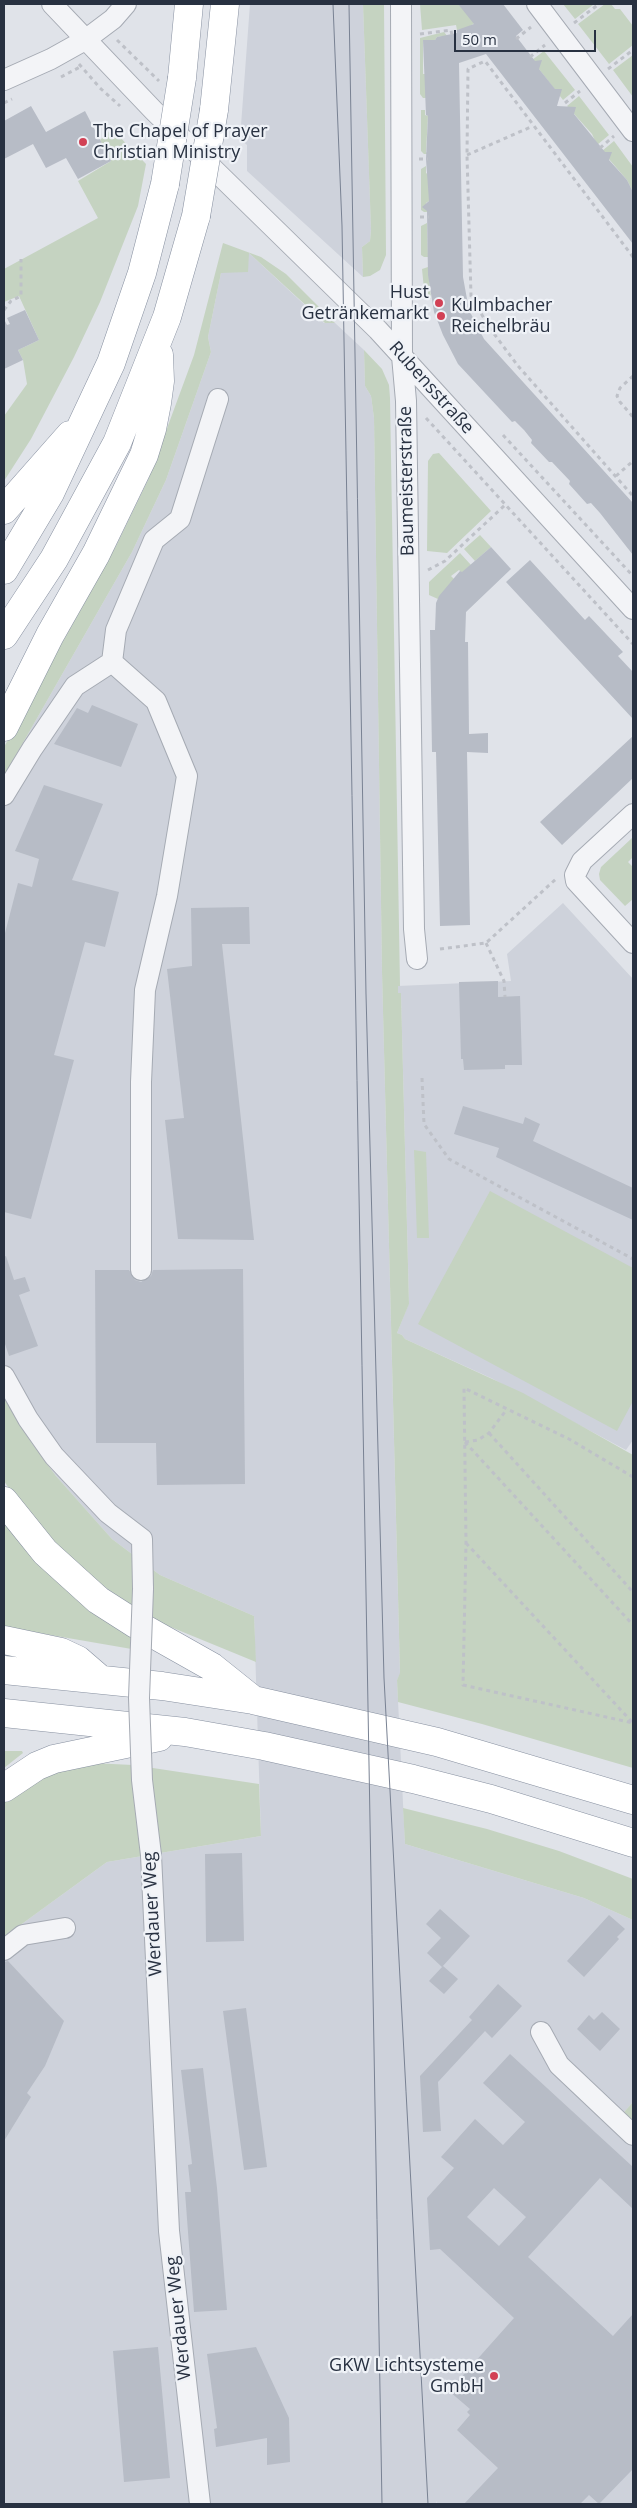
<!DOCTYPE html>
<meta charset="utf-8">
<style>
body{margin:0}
#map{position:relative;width:637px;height:2508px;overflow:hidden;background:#e0e3e9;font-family:"Open Sans",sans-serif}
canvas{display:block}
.frame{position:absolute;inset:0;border:5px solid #283141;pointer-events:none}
.scale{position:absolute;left:454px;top:30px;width:142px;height:22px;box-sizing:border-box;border:2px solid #283141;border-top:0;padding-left:6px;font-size:15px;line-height:18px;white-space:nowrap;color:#283141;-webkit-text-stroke:4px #eff2f7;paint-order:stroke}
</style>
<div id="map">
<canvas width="637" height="2508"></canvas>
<div class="frame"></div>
<div class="scale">50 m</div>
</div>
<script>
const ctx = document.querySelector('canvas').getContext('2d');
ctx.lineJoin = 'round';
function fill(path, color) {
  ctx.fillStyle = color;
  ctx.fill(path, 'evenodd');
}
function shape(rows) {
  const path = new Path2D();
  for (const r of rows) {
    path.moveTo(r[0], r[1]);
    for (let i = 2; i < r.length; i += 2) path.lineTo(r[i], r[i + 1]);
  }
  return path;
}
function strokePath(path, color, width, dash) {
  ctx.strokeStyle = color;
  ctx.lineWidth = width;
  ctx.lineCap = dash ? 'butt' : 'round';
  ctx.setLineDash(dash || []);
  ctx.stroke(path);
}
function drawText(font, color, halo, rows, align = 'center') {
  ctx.font = font + ' "Open Sans",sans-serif';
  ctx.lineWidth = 4.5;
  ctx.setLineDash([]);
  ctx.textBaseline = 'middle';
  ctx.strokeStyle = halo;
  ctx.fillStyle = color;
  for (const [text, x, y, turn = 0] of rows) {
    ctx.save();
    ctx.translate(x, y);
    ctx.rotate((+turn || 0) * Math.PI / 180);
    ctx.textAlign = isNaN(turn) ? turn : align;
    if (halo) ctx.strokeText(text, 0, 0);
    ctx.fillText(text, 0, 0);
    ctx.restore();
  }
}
fill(shape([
 [250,4,363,4,371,229,370,241,362,247,363,277,247,171,247,145,240,139],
 [249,253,324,323,335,323,364,350,365,386,371,396,374,418,382,972,400,1674,397,1680,405,1844,584,1898,633,1920,633,2102,617,2120,633,2135,633,2504,437,2504,436,2501,436,2504,4,2504,4,1937,107,1862,261,1836,254,1616,160,1575,112,1539,56,1476,31,1442,4,1398,4,776,132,552,166,480,211,352,208,337,221,273],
 [563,903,633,979,633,1440,626,1450,491,1378,405,1339,402,1335,397,1333,409,1303,401,993,398,993,398,986,511,981,507,954]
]), '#ced2db');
fill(shape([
 [363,4,384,4,386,255,380,270,370,276,363,277,362,247,370,241,371,230],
 [420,4,458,4,476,22,466,29,457,30,456,25,422,30],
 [563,4,594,4,575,19],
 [605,4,611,4,615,9,620,9,633,26,633,45,609,64,578,24],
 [444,32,448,37,443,36,437,37,435,40,423,40,423,74,427,74,425,88,427,98,423,98,420,94,420,38],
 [544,51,575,90,563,100,532,60],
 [633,55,633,97,613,70],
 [579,96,609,135,597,145,592,134,567,106],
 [421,110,425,110,425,115,428,116,426,152,428,154,424,154,421,151],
 [112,129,146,164,138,206,100,302,74,357,31,439,4,481,4,416,27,384,23,360,18,350,39,340,19,296,4,302,4,269,98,218,78,181,111,161,100,140],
 [614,141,633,167,632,190,627,180,602,151],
 [426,166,426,173,429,175,429,201,426,203,429,212,424,212,421,210,421,169],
 [427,223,428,257,424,257,421,255,421,226],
 [223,243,261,257,286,274,335,323,325,323,249,253,248,272,221,273,208,337,211,352,166,480,132,552,4,776,4,747,116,546,148,480,194,355],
 [428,267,431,299,425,299,422,269],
 [364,350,382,369,389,385,390,398,400,986,398,986,398,993,401,993,409,1304,397,1333,402,1335,405,1339,523,1393,633,1455,633,1768,482,1724,398,1702,397,1680,400,1673,382,972,374,418,371,396,365,386],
 [439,453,491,511,447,553,427,551,428,461,433,454],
 [480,535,491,547,475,561,464,549],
 [460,553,471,565,462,573,459,570,451,576,455,580,438,599,429,595,429,582],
 [632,838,633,857,628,862,633,867,633,899,625,906,600,880,599,874,601,867],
 [414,1150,426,1152,429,1238,417,1238],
 [490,1191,633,1268,633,1401,617,1431,418,1324],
 [4,1398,31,1442,56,1476,112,1539,160,1575,254,1616,256,1662,156,1621,80,1571,14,1496,4,1481],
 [4,1520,133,1637,149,1652,4,1627],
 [4,1751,22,1751,23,1753,4,1768],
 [91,1763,133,1765,259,1784,261,1836,107,1862,4,1937,4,1801,40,1776],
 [403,1808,487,1829,559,1851,633,1879,633,1920,584,1898,405,1844],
 [633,2102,633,2135,617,2120]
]), '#c5d3c1');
fill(shape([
 [458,4,503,4,523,30,516,36,535,61,542,60,539,69,555,89,562,89,557,106,576,107,574,114,605,152,612,152,609,160,627,180,633,192,633,244,486,54,459,63,463,277,469,310,484,339,633,503,633,555,600,513,591,503,587,504,569,484,570,481,552,462,549,462,531,443,532,440,524,430,515,421,512,422,458,364,443,335,434,312,428,275,427,211,422,207,429,201,426,159,428,116,426,115,423,40,435,40,437,37,457,33,457,30,474,24],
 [31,106,46,132,85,111,111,161,78,179,66,158,46,168,33,144,4,159,4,121],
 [25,310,39,340,18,350,23,360,4,369,4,319,7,325,10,324,7,318],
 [491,547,511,569,466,612,465,642,468,642,469,734,488,733,488,753,467,752,470,925,440,926,436,752,432,752,430,630,435,630,436,603,439,596,460,571,462,572],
 [530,560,585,620,589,616,623,652,618,656,633,672,633,719,506,582],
 [92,705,138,724,121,767,54,744,77,708,88,713],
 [633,736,633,778,562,845,540,822],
 [44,785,103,804,72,880,119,892,105,947,85,942,54,1055,74,1060,31,1219,4,1212,4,937,18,883,32,887,39,859,15,851],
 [249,907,250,944,222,944,254,1240,178,1239,165,1120,184,1118,167,969,192,966,191,908],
 [498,981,498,997,520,996,522,1065,505,1065,505,1069,464,1070,463,1059,461,1059,459,982],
 [463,1106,523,1124,525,1117,540,1124,533,1141,633,1188,633,1220,496,1157,499,1148,454,1134],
 [6,1256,14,1280,25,1277,30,1291,19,1295,38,1346,9,1356,4,1341,4,1257],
 [243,1269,245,1484,157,1485,156,1443,96,1443,95,1270,129,1270,135,1280,141,1282,151,1276,153,1270],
 [242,1853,244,1941,206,1942,205,1854],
 [440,1909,470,1936,442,1967,427,1953,441,1938,426,1924],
 [609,1915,625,1929,617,1937,619,1939,584,1977,567,1961],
 [8,1961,64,2021,45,2066,27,2093,31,2097,4,2141,4,1962],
 [443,1966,458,1979,444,1994,429,1981],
 [498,1984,522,2006,492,2038,485,2031,438,2082,441,2131,423,2132,420,2076,472,2020,469,2017],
 [246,2008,267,2167,244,2170,223,2011],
 [602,2012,620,2029,600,2051,577,2029,589,2015,594,2020],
 [510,2054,633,2167,633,2209,600,2178,528,2257,613,2336,633,2314,633,2469,599,2504,589,2495,580,2504,464,2504,498,2468,457,2430,470,2415,467,2412,470,2409,449,2391,514,2318,440,2249,430,2250,427,2198,454,2168,441,2157,475,2119,503,2145,525,2122,483,2083],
 [494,2188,526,2217,499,2246,467,2217],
 [203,2068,217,2188,227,2310,194,2312,185,2192,191,2192,188,2165,192,2164,181,2070],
 [158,2347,170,2478,124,2482,113,2351],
 [256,2347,289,2418,290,2462,267,2465,267,2438,216,2447,214,2429,217,2428,207,2354]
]), '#b7bcc6');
const minor = shape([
 [52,4,154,111,378,330,633,609],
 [401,4,402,356,406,401,414,929,417,959],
 [537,4,633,131],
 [4,80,51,59,85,40,113,19,126,4],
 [112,662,156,701,187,776,167,896,145,990,141,1082,141,1270],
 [112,662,116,630,154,540,180,519,218,399],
 [4,795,32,749,75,686,112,662],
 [633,814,582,861,575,875,576,881,633,943],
 [4,1376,28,1419,54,1456,108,1513,142,1539,143,1589],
 [151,1855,169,2231,200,2504],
 [4,1950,23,1935,65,1928],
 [541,2032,559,2065,633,2135]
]);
const highway = shape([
 [182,78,189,4],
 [214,110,225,4],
 [4,510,70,435],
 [4,570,50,493,111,363,142,273,165,184],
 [4,635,54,559,117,443,167,317,196,216],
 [4,727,50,635,96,554,144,455,152,429,157,403,160,381,159,355],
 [4,1501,45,1552,98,1600,134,1623,212,1667,252,1699],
 [4,1640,61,1652,78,1660,100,1679],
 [4,1670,162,1686,253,1700,437,1742,633,1800],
 [4,1713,185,1732,264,1746,413,1779,491,1799,633,1843],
 [4,1788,37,1766,54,1759,159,1737]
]);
strokePath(minor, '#a5aab3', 22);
strokePath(highway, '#8790a0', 29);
strokePath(shape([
 [574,23,599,4],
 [420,34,451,30,452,36],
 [516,39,531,27],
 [117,40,159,81],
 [530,57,545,45],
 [79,64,100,88,120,106],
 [608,69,633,50],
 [61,77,80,67],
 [4,103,12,99],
 [565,103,580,91],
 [600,148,614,136],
 [467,155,533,126],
 [419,159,428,159],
 [420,217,429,217],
 [633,257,485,61,468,69,467,155,471,296,489,327,518,366,633,496],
 [4,310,11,301,21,296,21,259],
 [633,376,620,388,617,396,620,402,633,417],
 [426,418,633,644],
 [503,435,633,576],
 [616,476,633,461],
 [428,570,445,561,505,505],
 [486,943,504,981,505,997],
 [440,949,486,943,557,878],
 [422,1078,424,1124,449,1159,633,1259],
 [489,1433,633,1592],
 [465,1442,633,1625],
 [465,1442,478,1440,489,1433,507,1409],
 [633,1477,569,1439,464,1388,466,1543,463,1685,633,1723],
 [466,1543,632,1722]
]), '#bec1c8', 3, [4, 4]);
strokePath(minor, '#f3f4f7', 20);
strokePath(highway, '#fff', 28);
strokePath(shape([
 [333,4,342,226,382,2504],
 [349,4,366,994,384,1678,428,2504]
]), '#798293', 1);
const minorBridge = shape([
 [143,1589,139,1698,142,1780,151,1855]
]);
const highwayBridge = shape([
 [165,184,182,78],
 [196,216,214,110]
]);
strokePath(minorBridge, '#a5aab3', 22, []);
strokePath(highwayBridge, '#8790a0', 29, []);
strokePath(minorBridge, '#f3f4f7', 20);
strokePath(highwayBridge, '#fff', 28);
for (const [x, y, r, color] of [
 [83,142,5,"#d24155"],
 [439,303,5,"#d24155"],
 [441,316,5,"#d24155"],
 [494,2376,5,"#d24155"]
]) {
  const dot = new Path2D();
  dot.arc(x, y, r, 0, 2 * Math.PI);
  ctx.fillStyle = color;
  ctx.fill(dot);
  strokePath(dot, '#eff2f7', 2);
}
drawText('18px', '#283141', '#eff2f7', [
 ["The Chapel of Prayer",93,132],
 ["Christian Ministry",93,153],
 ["Hust",429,293,"right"],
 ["Getränkemarkt",429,314,"right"],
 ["Kulmbacher",451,306],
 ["Reichelbräu",451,327],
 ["GKW Lichtsysteme",484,2366,"right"],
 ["GmbH",484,2387,"right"]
], 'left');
drawText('18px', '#283141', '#eff2f7', [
 ["Rubensstraße",431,388,48],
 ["Baumeisterstraße",407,481,-91],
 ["Werdauer Weg",153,1914,-93],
 ["Werdauer Weg",179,2318,-96]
]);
</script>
